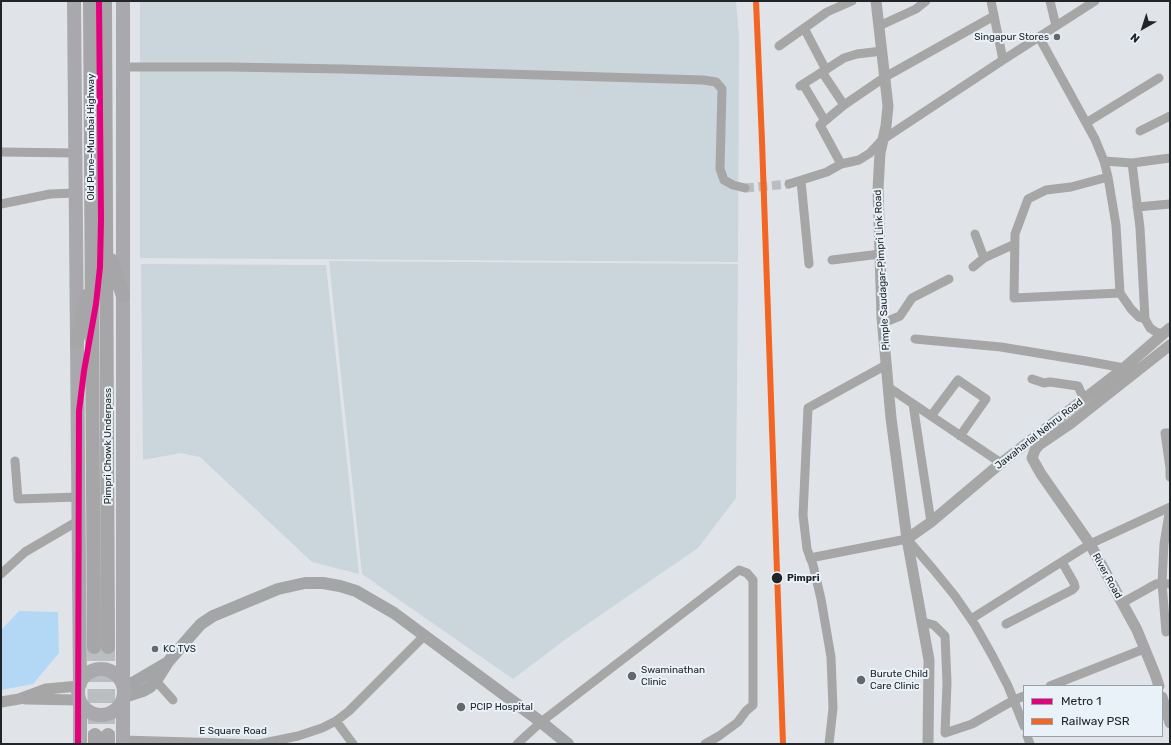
<!DOCTYPE html>
<meta charset="utf-8">
<style>
body{margin:0}
#map{position:relative;width:1171px;height:745px;overflow:hidden;background:#e0e4e8;font-family:Rubik,sans-serif}
canvas{display:block}
.frame{position:absolute;inset:0;border:2px solid #212527;pointer-events:none}
.legend{position:absolute;left:1023px;top:685px;width:140px;height:52px;box-sizing:border-box;background:#e9f2f9;border:1px solid #99a0a5;margin:0;padding:5px 7px;list-style:none;font-size:12px;color:#212527}
.legend li{display:flex;align-items:center;gap:8px;height:20px}
.legend b{width:20px;border:1px solid #99a0a5}
.north{position:absolute;left:1123px;top:8px;width:40px;height:40px;-webkit-text-stroke:3px #e9f2f9;paint-order:stroke;rotate:219deg;font-size:11px;font-weight:700;line-height:16px;text-align:center;color:#212527}
.north::after{content:'';display:block;margin:auto;width:14px;height:18px;background:#212527;clip-path:polygon(50% 0,100% 100%,50% 72%,0 100%)}
</style>
<div id="map">
<canvas width="1171" height="745"></canvas>
<div class="frame"></div>
<ul class="legend">
<li><b style="height:5px;background:#e5007d"></b>Metro 1</li>
<li><b style="height:5px;background:#f26522"></b>Railway PSR</li>
</ul>
<div class="north">N</div>
</div>
<script>
const ctx = document.querySelector('canvas').getContext('2d');
ctx.lineJoin = 'round';
function fill(path, color) {
  ctx.fillStyle = color;
  ctx.fill(path, 'evenodd');
}
function shape(rows) {
  const path = new Path2D();
  for (const r of rows) {
    if (r.length === 3) {
      path.moveTo(r[0] + r[2], r[1]);
      path.arc(r[0], r[1], r[2], 0, 2 * Math.PI);
      continue;
    }
    path.moveTo(r[0], r[1]);
    for (let i = 2; i < r.length; i += 2) path.lineTo(r[i], r[i + 1]);
  }
  return path;
}
function strokePath(path, color, width, dash) {
  ctx.strokeStyle = color;
  ctx.lineWidth = width;
  ctx.lineCap = dash ? 'butt' : 'round';
  ctx.setLineDash(dash || []);
  ctx.stroke(path);
}
function drawText(font, color, halo, rows, align = 'center') {
  ctx.font = font + ' Rubik,sans-serif';
  ctx.lineWidth = 4;
  ctx.setLineDash([]);
  ctx.textBaseline = 'middle';
  ctx.strokeStyle = halo;
  ctx.fillStyle = color;
  for (const [text, x, y, turn = 0] of rows) {
    ctx.save();
    ctx.translate(x, y);
    ctx.rotate((+turn || 0) * Math.PI / 180);
    ctx.textAlign = isNaN(turn) ? turn : align;
    if (halo) ctx.strokeText(text, 0, 0);
    ctx.fillText(text, 0, 0);
    ctx.restore();
  }
}
fill(shape([
 [140,1,736,1,739,37,738,262,140,258],
 [329,261,738,264,736,498,698,548,570,636,513,679,362,574],
 [141,264,326,265,359,574,312,562,200,457,181,453,143,460]
]), '#cbd5dc');
fill(shape([
 [19,611,58,612,59,653,33,684,1,690,1,630]
]), '#b3d8f5');
strokePath(shape([
 [745,188,789,184]
]), '#babec1', 9, [9, 4.5]);
strokePath(shape([
 [94,647,95,735],
 [108,647,108,735]
]), '#babec1', 14, [14, 7]);
strokePath(shape([
 [991,1,1003,60],
 [1050,1,1056,26],
 [879,26,916,9,926,1],
 [804,28,826,70],
 [1039,37,1095,139,1104,161,1108,177,1116,225,1120,293,1131,309,1139,317,1145,319,1150,328,1156,332,1164,334],
 [779,46,827,12,852,1],
 [123,67,230,67,343,69,703,80,716,82,722,89,720,169,724,180,733,185,745,188],
 [822,72,844,105,885,77,994,16],
 [803,84,825,121],
 [800,86,844,58,857,54,882,51],
 [1086,123,1159,78],
 [1140,131,1170,116],
 [1,152,75,153],
 [1104,161,1132,163,1170,158],
 [1132,163,1140,228,1145,319],
 [841,164,820,125,844,105],
 [1108,177,1071,187,1046,190,1028,199,1015,234,1014,298,1120,293],
 [801,181,809,264],
 [789,184,827,172,841,164,859,160,870,153,882,140,1003,60,1095,1],
 [1,204,50,194,75,193],
 [1137,207,1170,204],
 [975,234,984,258,1015,244],
 [832,260,880,254],
 [973,267,984,258],
 [883,323,900,316,912,298,949,279],
 [915,339,1001,347,1086,361,1124,368],
 [1032,379,1044,383,1050,382,1078,386,1084,399],
 [888,387,1001,463],
 [913,404,931,522],
 [931,416,958,380,986,399,960,436],
 [1170,433,1165,433,1170,468,1170,477],
 [15,461,18,499,78,497],
 [810,558,907,539,933,569,955,596,975,625,992,655,1008,686,1024,726],
 [1,574,25,552,78,521],
 [1122,603,1156,584,1162,583,1170,584],
 [971,619,1090,544,1170,507],
 [923,622,934,625,945,636,947,683,945,733,972,724,1014,700,1024,696],
 [1006,624,1072,590,1075,587,1074,583,1062,562],
 [1166,632,1162,583,1164,544,1170,508],
 [156,681,173,700],
 [1050,686,1144,649],
 [336,721,353,744],
 [1027,736,1030,744],
 [123,740,259,744,298,736,322,728,336,721,349,711,424,636],
 [517,744,541,722,739,570,747,573,753,580,753,705,746,711,738,722,719,736,705,744],
 [829,744,833,708,831,657,821,599,813,565,807,549,803,515,808,408,886,365]
]), '#a6a6a7', 9);
strokePath(shape([
 [876,1,888,106,886,126,880,153,878,189,882,318,891,418,907,539,929,660,928,744],
 [907,539,931,522,1001,463,1124,368,1170,328],
 [1159,686,1155,674,1137,630,1090,544,1041,474,1032,458,1035,450,1039,445,1070,424,1170,345],
 [1162,697,1170,723],
 [25,699,79,700],
 [1,702,19,699,46,689,79,686]
]), '#a6a6a7', 11);
strokePath(shape([
 [124,688,165,664],
 [124,697,143,691,150,687,156,681,168,662,192,634,201,624,213,616,278,589,305,583,323,583,340,586,356,591,394,613,541,722,568,744]
]), '#a4a5a7', 12);
strokePath(shape([
 [74,1,80,684],
 [101,692,23],
 [123,683,123,1],
 [80,744,80,702],
 [123,744,123,701]
]), '#a9a8ac', 14);
strokePath(shape([
 [90,1,94,647],
 [105,1,108,647],
 [111,260,123,296],
 [77,342,86,296],
 [95,735,95,744],
 [108,735,108,744]
]), '#a6a6a9', 14);
strokePath(shape([
 [756,1,762,141,783,744]
]), '#f26522', 6);
strokePath(shape([
 [78,744,79,411,84,371,96,304,100,267,101,220,99,1]
]), '#e5007d', 6);
for (const [x, y, r, color] of [
 [1057,37,4,"#64686b"],
 [777,578,6,"#212527"],
 [155,649,4,"#64686b"],
 [632,676,5,"#64686b"],
 [861,680,5,"#64686b"],
 [461,707,5,"#64686b"]
]) {
  const dot = new Path2D();
  dot.arc(x, y, r, 0, 2 * Math.PI);
  ctx.fillStyle = color;
  ctx.fill(dot);
  strokePath(dot, '#e9f2f9', 1.5);
}
drawText('10px', '#212527', '#e9f2f9', [
 ["Singapur Stores",1049,37,"right"],
 ["KC TVS",163,649],
 ["Swaminathan",641,670],
 ["Clinic",641,682],
 ["Burute Child",870,674],
 ["Care Clinic",870,686],
 ["PCIP Hospital",470,707]
], 'left');
drawText('10px', '#212527', '#e9f2f9', [
 ["Old Pune–Mumbai Highway",91,137,-90],
 ["Pimple Saudagar-Pimpri Link Road",882,270,-93],
 ["Jawaharlal Nehru Road",1039,434,-38],
 ["Pimpri Chowk Underpass",108,446,-90],
 ["River Road",1107,576,61],
 ["E Square Road",233,731]
]);
drawText('bold 10px', '#212527', '#e9f2f9', [
 ["Pimpri",787,578]
], 'left');
</script>
